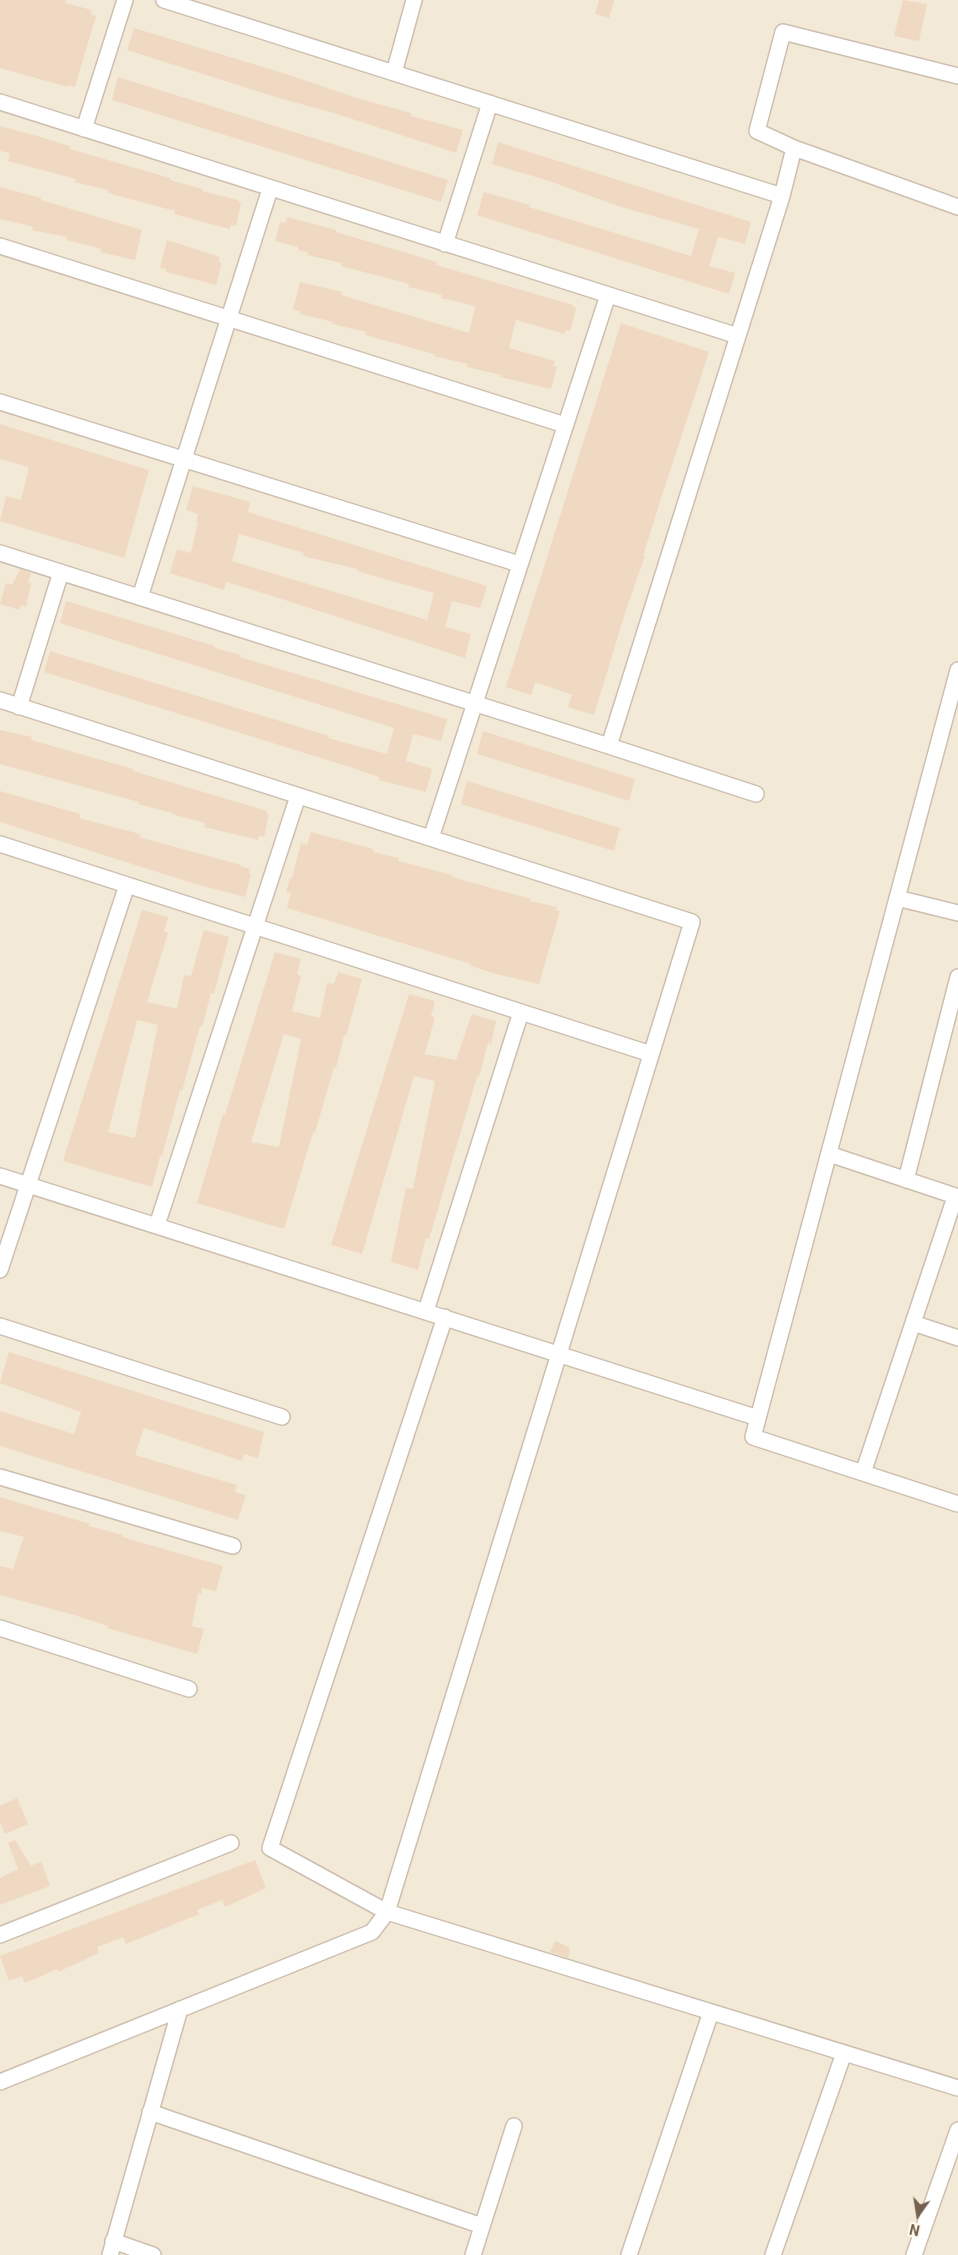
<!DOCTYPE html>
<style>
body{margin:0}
#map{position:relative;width:958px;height:2255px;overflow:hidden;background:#fcf6e9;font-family:Roboto,sans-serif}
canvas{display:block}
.north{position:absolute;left:893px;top:2190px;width:50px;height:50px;-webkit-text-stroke:4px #fefaef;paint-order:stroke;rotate:193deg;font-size:14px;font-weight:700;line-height:20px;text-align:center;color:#755f4d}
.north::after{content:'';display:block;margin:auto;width:18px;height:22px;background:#755f4d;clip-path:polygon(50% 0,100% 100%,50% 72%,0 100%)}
</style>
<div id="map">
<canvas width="958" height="2255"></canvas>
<div class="north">N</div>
</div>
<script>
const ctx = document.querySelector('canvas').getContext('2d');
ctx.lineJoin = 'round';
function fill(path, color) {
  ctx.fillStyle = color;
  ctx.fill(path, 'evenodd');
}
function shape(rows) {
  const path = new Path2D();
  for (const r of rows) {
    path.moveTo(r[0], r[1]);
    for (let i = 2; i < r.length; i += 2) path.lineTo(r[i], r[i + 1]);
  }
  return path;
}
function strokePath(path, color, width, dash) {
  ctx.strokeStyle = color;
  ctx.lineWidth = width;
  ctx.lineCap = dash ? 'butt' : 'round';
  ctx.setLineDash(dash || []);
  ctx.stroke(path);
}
fill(shape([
 [0,0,958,0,958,2255,0,2255]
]), '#f3e9d7');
fill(shape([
 [0,0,66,0,65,3,92,10,91,14,96,16,75,87,69,85,68,87,0,68],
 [599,0,614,0,609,18,595,14],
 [903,0,927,4,919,41,894,36],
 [134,28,283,73,360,99,411,113,411,116,463,130,456,153,334,113,282,99,127,50],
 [118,77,448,180,441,202,112,100],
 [0,126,37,136,70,146,70,149,170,178,170,180,203,189,202,191,239,200,238,202,241,203,236,226,231,225,230,229,210,224,174,214,175,211,108,193,108,190,75,182,76,179,8,161,10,153,0,151],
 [498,142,751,222,745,244,718,237,709,266,735,273,729,294,477,215,484,192,530,205,529,207,691,256,699,229,621,207,546,180,492,164],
 [0,187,41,198,41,200,142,230,135,260,100,252,101,249,95,247,66,240,67,237,32,230,33,227,27,225,0,219],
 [287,217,336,230,336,232,437,262,436,265,573,305,573,307,576,308,570,331,565,330,565,334,516,320,509,348,555,361,553,366,557,367,551,389,500,377,501,375,467,367,468,364,434,356,434,354,365,335,366,332,332,324,333,322,300,314,300,311,293,310,300,282,342,292,341,295,469,333,475,306,441,298,442,295,408,287,409,284,341,266,342,263,307,255,308,252,298,250,298,247,275,241,280,222,285,223],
 [167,240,220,257,219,262,222,263,216,285,166,272,166,269,160,268],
 [621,323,709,352,657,511,643,556,645,556,625,613,594,715,568,707,572,695,541,684,535,682,531,695,506,687],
 [0,424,149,470,124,558,0,521,6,496,21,500,29,467,0,459],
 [193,486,250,502,248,512,487,586,480,608,452,601,445,627,471,634,465,658,263,593,226,582,224,590,170,573,177,549,191,553,198,522,196,522,198,514,186,510],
 [239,534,304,553,303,556,357,569,357,571,434,593,427,620,232,561],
 [20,569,31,573,28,583,31,583,26,607,21,605,20,610,0,604,6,583,12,585],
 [66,601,215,646,215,648,241,655,240,657,447,719,441,741,413,734,406,761,432,769,426,792,379,780,379,777,353,768,44,672,50,651,329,736,328,738,387,754,394,728,60,623],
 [0,730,32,737,31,740,133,769,133,771,267,811,266,813,269,814,264,837,259,836,258,840,204,827,205,823,172,814,172,813,138,804,139,802,0,764],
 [483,731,635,779,629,801,477,754],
 [467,781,620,828,614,851,461,804],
 [0,791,80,814,79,818,140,834,139,837,241,865,240,866,250,869,249,874,251,874,245,897,195,884,0,822],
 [311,832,373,849,373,852,399,858,398,861,452,875,452,877,531,899,530,901,557,907,556,910,560,911,539,984,496,974,471,966,471,964,287,908,291,893,286,892,290,878,292,878,301,843,307,845],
 [142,910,168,917,164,932,168,933,147,1002,177,1009,184,975,191,976,204,930,229,937,214,994,211,993,202,1027,200,1026,182,1091,180,1090,162,1156,160,1156,152,1187,63,1161],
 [137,1020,158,1025,135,1138,108,1132],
 [275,952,301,959,297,974,301,976,292,1011,320,1018,327,983,334,984,338,972,362,979,346,1036,344,1035,336,1068,334,1067,315,1133,313,1132,284,1229,197,1203,223,1114,225,1115],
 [284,1034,301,1039,279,1147,251,1142],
 [409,994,435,1001,431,1016,435,1017,425,1054,456,1060,472,1014,496,1021,491,1044,488,1043,479,1077,477,1077,429,1239,426,1238,418,1270,391,1262,406,1188,413,1189,435,1081,414,1076,362,1254,331,1245],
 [9,1352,264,1432,258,1458,244,1454,242,1461,144,1428,135,1455,237,1485,235,1492,246,1495,238,1520,0,1446,0,1411,74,1434,81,1412,0,1383],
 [0,1497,90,1524,89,1526,123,1535,122,1537,223,1566,216,1591,202,1588,201,1594,198,1593,192,1626,204,1629,197,1654,107,1628,108,1626,74,1615,0,1595,0,1566,13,1569,24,1537,0,1531],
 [17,1798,28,1824,5,1834,0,1822,0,1806],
 [15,1840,31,1866,41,1861,50,1886,0,1905,0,1878,18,1869,8,1843],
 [255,1860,266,1888,225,1907,222,1900,197,1910,199,1914,126,1944,123,1937,97,1947,99,1953,58,1972,57,1969,25,1983,22,1976,9,1981,0,1956],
 [555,1941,570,1948,568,1958,550,1952]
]), '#f0d9c2');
const minor = shape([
 [164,0,782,196,794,148,958,207],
 [394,73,414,0],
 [0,102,738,336],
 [84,129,125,0],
 [794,148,757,131,783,32,958,76],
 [445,244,490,103],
 [0,246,565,425],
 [0,402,519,564],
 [0,553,609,746,756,794],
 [140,597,270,189],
 [958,670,753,1437,958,1504],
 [0,700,692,922,387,1912,372,1932,0,2082],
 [19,707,61,572],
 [609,746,782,196],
 [431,838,608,295],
 [0,844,651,1054],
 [897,898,958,913],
 [829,1154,958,1197],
 [0,1176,758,1418],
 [906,1180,958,977],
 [157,1225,298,796],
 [0,1270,127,885],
 [426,1311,521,1012],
 [445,1317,270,1848,387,1912,958,2088],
 [913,1323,958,1338],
 [0,1326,282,1417],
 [863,1473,955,1197],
 [0,1477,233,1546],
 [0,1628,189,1689],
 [0,1935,231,1843],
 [150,2112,482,2226],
 [113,2241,153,2255],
 [110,2255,180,2009],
 [473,2255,514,2126],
 [629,2255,711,2012],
 [773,2255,844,2053],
 [914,2255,958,2130]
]);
strokePath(minor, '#cdbfaf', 18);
strokePath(minor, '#fff', 15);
</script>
